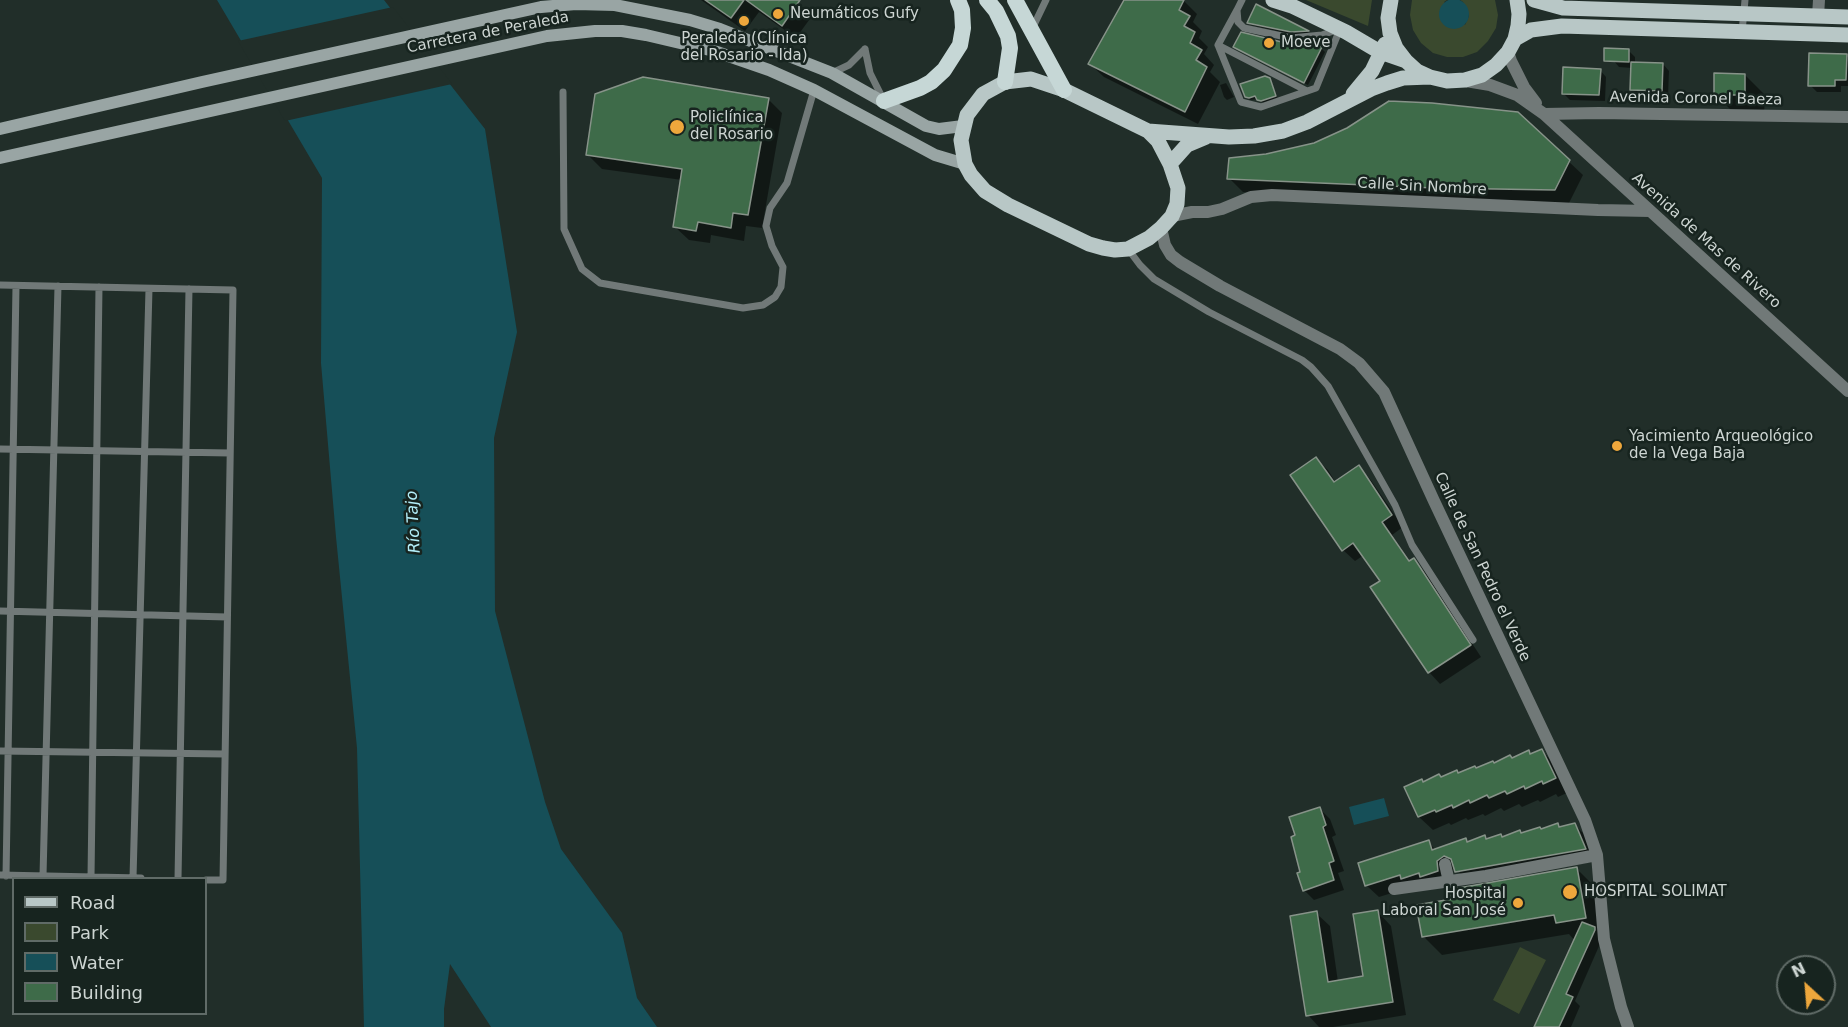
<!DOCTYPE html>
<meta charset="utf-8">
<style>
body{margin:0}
#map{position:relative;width:1848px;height:1027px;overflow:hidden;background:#212e29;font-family:"DejaVu Sans",sans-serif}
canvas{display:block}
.legend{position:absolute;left:12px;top:877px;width:195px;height:138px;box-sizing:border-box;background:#17241f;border:2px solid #606b67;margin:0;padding:8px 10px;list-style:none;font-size:18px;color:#cdd5d2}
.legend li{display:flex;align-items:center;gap:12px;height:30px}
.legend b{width:30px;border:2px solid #606b67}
.north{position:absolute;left:1776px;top:955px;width:60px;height:60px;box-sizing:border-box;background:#17241f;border:2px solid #606b67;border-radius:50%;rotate:334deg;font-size:16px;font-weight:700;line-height:24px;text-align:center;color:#cdd5d2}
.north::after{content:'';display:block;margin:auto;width:21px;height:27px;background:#eea73c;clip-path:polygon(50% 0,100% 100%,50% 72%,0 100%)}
</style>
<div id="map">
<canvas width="1848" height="1027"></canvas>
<ul class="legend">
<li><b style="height:8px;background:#b8c7c6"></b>Road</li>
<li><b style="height:16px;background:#3a492e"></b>Park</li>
<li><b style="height:16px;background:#164f58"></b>Water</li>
<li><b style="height:16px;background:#3e6b49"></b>Building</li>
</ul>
<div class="north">N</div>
</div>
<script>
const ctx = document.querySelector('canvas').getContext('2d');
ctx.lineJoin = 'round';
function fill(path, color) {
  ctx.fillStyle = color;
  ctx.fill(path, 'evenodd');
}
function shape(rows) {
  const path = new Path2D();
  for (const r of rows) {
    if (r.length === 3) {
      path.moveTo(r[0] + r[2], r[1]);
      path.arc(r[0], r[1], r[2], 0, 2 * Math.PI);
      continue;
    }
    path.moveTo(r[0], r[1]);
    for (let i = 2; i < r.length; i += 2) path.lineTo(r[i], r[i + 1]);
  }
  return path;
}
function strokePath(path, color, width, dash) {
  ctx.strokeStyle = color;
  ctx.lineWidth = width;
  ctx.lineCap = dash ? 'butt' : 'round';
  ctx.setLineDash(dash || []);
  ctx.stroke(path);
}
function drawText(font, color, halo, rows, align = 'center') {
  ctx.font = font + ' "DejaVu Sans",sans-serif';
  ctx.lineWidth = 5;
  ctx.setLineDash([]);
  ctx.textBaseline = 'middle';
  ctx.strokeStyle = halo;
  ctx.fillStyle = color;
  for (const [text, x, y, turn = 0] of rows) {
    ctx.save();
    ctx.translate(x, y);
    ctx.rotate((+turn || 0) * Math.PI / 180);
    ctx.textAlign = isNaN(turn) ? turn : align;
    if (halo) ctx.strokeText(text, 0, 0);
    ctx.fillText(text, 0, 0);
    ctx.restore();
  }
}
fill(shape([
 [1306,0,1372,0,1368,26],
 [1412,0,1447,0,1444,2,1465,25,1469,16,1463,2,1460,0,1495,0,1498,15,1496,28,1488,41,1477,52,1463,57,1447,57,1433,53,1421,43,1413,30,1410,15],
 [1520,947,1546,960,1519,1014,1493,1000]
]), '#3a492e');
fill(shape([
 [1454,14,15],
 [217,0,384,0,485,129,517,332,494,438,495,611,545,802,561,849,622,933,637,998,657,1027,491,1027,450,964,444,1009,444,1027,364,1027,357,748,336,537,321,363,322,178],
 [1384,798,1389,816,1354,825,1349,807]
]), '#164f58');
fill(shape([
 [393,7,452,84,285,121,238,41]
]), '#212e29');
fill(shape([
 [701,0,794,0,812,16,796,38,759,12,745,31],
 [1125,0,1183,0,1197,14,1193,22,1202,31,1199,38,1208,47,1204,54,1214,65,1210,72,1220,82,1198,124,1104,77,1090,64],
 [1256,6,1308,32,1309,33,1295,35,1251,25,1249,23],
 [1290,45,1321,48,1325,52,1308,85,1239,50],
 [1628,50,1635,57,1635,64,1663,64,1669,71,1668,97,1638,96,1632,90,1632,68,1619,67,1613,60],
 [1846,56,1848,57,1848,86,1841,86,1841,92,1817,92,1810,85],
 [1600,70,1606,77,1605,101,1570,100,1563,93],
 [1745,75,1765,95,1764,115,1735,114,1715,94],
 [1269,79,1272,83,1278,99,1264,103,1257,99,1250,100,1246,96],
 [1226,83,1234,97,1227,100,1224,97,1220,85],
 [768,99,782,113,762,228,746,226,744,241,711,235,710,243,689,240,675,227,682,180,602,169,588,155],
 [1518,114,1583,175,1569,203,1450,201,1243,192,1229,178],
 [1316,459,1328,470,1336,483,1358,467,1370,479,1403,527,1392,535,1411,562,1414,560,1425,572,1481,657,1440,684,1429,672,1382,581,1364,555,1355,561,1343,550],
 [1542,751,1555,764,1569,792,1558,797,1556,794,1540,802,1538,800,1522,807,1519,804,1504,811,1501,808,1485,816,1483,814,1468,820,1466,818,1451,825,1449,823,1433,830,1419,817,1424,783,1512,759,1528,752,1532,755],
 [1320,809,1330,819,1336,835,1332,837,1344,871,1338,873,1344,890,1314,900,1304,890,1302,873],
 [1574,824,1587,837,1597,861,1469,884,1456,868,1449,873,1450,883,1411,887,1379,897,1366,885,1428,842,1436,850,1466,840,1468,843,1484,837,1487,840,1503,838,1542,830,1558,825,1561,828],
 [1577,869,1596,888,1603,937,1575,1001,1580,1006,1571,1027,1536,1027,1575,941,1569,934,1442,955,1423,936,1453,900],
 [1378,912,1391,926,1406,1015,1333,1027,1319,1027,1308,1015,1316,913,1330,926,1338,982,1365,978]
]), '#0007');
const building = shape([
 [705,0,744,0,731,18,705,0],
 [746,0,800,0,782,26,746,0],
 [1124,0,1184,0,1179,10,1190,16,1184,26,1195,32,1190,43,1202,50,1196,60,1207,67,1185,112,1088,64,1124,0],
 [1256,4,1309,31,1291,32,1247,23,1256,4],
 [1241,32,1290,44,1311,42,1322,47,1304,83,1233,47,1241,32],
 [1604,48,1629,49,1629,62,1604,61,1604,48],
 [1809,53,1847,54,1846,80,1835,80,1835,86,1808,86,1809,53],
 [1631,62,1663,63,1662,91,1630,90,1631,62],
 [1563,67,1601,69,1599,95,1562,94,1563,67],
 [1714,73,1745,74,1745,95,1714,95,1714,73],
 [1265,76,1270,78,1276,96,1261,101,1257,100,1255,96,1249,98,1245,97,1240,84,1265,76],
 [643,77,769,98,748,215,733,213,731,228,698,222,696,231,673,227,682,169,586,155,595,94,643,77],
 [1389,101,1432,103,1518,112,1570,160,1555,190,1435,188,1227,179,1229,158,1266,154,1314,143,1347,128,1389,101],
 [1316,457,1334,482,1359,465,1392,515,1382,522,1409,561,1414,558,1471,645,1428,673,1370,587,1380,581,1353,543,1342,551,1290,475,1316,457],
 [1542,749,1556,778,1543,784,1542,781,1525,789,1524,786,1507,794,1505,791,1489,798,1487,795,1470,803,1469,800,1453,808,1452,805,1436,812,1435,810,1418,817,1404,787,1422,779,1423,782,1439,774,1441,777,1457,770,1458,773,1475,766,1476,768,1493,761,1494,763,1510,755,1512,758,1529,750,1530,754,1542,749],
 [1320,807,1326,825,1323,827,1334,861,1329,863,1334,880,1303,891,1297,873,1300,872,1291,837,1295,835,1289,817,1320,807],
 [1558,823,1559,827,1575,823,1586,849,1455,872,1451,859,1444,856,1437,861,1438,871,1420,877,1419,873,1401,879,1400,875,1365,886,1358,863,1429,840,1432,850,1466,838,1467,842,1485,835,1486,839,1501,834,1502,837,1520,830,1521,833,1540,827,1541,829,1558,823],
 [1577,867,1586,918,1556,923,1554,915,1422,937,1416,905,1452,899,1450,890,1453,889,1577,867],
 [1378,910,1393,1002,1306,1016,1290,916,1317,911,1328,982,1363,976,1353,914,1378,910],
 [1582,922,1595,927,1595,930,1566,994,1573,997,1559,1027,1534,1027,1582,922]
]);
fill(building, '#3e6b49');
strokePath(building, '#879389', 1.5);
strokePath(shape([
 [1242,0,1237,10,1238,22,1244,28,1291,38,1322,35,1336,30],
 [1237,10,1218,45,1241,102,1261,107,1316,88,1340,29],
 [1033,27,1046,0],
 [1742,32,1745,0],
 [1218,45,1307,91],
 [865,49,870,73,883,99],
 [832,73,849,65,865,49],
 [563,92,564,229,582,269,600,283,743,308,763,305,775,297,781,287,783,267,772,246,766,226,770,208,787,183,814,90],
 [1128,249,1140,265,1154,279,1209,312,1302,360,1311,367,1328,386,1395,505,1412,545,1473,640],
 [0,285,233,290,223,880,206,880],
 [0,449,230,453],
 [0,611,227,617],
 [0,751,225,754],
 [0,875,141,878],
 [6,876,16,286],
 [43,876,58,286],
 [91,877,99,287],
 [133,878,149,289],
 [178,878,189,289]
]), '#717978', 7);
strokePath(shape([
 [1818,16,1819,0],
 [1508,52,1511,61,1524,87,1536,103],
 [1466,81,1490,85,1517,95,1544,114,1848,391],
 [1544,114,1599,113,1848,117],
 [1172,216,1192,212,1208,212,1222,209,1251,197,1272,195,1598,210,1650,211],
 [1161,228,1165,245,1171,255,1180,262,1220,286,1340,349,1359,363,1384,392,1434,501,1585,820,1597,855,1604,939,1621,1007,1628,1027],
 [1445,864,1449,882],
 [1394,889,1486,876,1597,855]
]), '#717978', 12);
strokePath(shape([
 [0,129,202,82,541,7,576,4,615,5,690,20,720,29,832,73,926,126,939,129,963,126],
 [0,158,547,36,595,31,622,31,646,35,714,51,769,70,814,90,935,155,965,164]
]), '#99a5a4', 12);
strokePath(shape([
 [1273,0,1292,6,1346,32,1380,52,1406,61],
 [1391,0,1388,18,1390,33,1396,48,1406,61,1417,71,1430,77,1447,81,1465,80,1482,75,1496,65,1508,52,1515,39,1518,26,1519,14,1517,0],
 [1534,0,1563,8,1848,17],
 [1515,39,1531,30,1562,26,1848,35],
 [1031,79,1064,90,1148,131,1158,141,1170,164,1178,188,1177,204,1172,216,1161,228,1149,238,1128,249,1115,250,1103,248,1089,244,1008,205,985,191,971,175,965,164,961,140,967,115,983,94,1005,82,1031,79],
 [1353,94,1372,71,1385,44],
 [1148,131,1229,137,1254,136,1283,131,1307,122,1371,89,1387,83,1403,78,1430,77],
 [1170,164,1187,145,1206,137]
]), '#b8c7c6', 15);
strokePath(shape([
 [987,0,996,11,1008,36,1010,48,1005,82],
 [1015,0,1064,90],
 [884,101,920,88,931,82,944,70,960,45,963,28,962,10,958,0]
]), '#c6d7d6', 16);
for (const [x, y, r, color] of [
 [778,14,6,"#eea73c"],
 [744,21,6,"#eea73c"],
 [1269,43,6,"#eea73c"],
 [677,127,8,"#eea73c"],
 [1617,446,6,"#eea73c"],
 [1570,892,8,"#eea73c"],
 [1518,903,6,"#eea73c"]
]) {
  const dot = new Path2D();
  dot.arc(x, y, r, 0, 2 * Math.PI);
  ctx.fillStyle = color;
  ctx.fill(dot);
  strokePath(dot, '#17241f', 2);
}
drawText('15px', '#cdd5d2', '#17241f', [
 ["Neumáticos Gufy",790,14],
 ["Peraleda (Clínica",744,39,"center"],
 ["del Rosario - Ida)",744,56,"center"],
 ["Moeve",1281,43],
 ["Policlínica",690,118],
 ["del Rosario",690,135],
 ["Yacimiento Arqueológico",1629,437],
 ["de la Vega Baja",1629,454],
 ["HOSPITAL SOLIMAT",1584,892],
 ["Hospital",1506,894,"right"],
 ["Laboral San José",1506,911,"right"]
], 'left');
drawText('15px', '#cdd5d2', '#17241f', [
 ["Carretera de Peraleda",488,33,-11],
 ["Avenida Coronel Baeza",1696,99,1],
 ["Calle Sin Nombre",1422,187,3],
 ["Avenida de Mas de Rivero",1706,241,42],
 ["Calle de San Pedro el Verde",1482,567,65]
]);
drawText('italic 16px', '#b2eef8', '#17241f', [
 ["Río Tajo",414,522,-93]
]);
</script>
